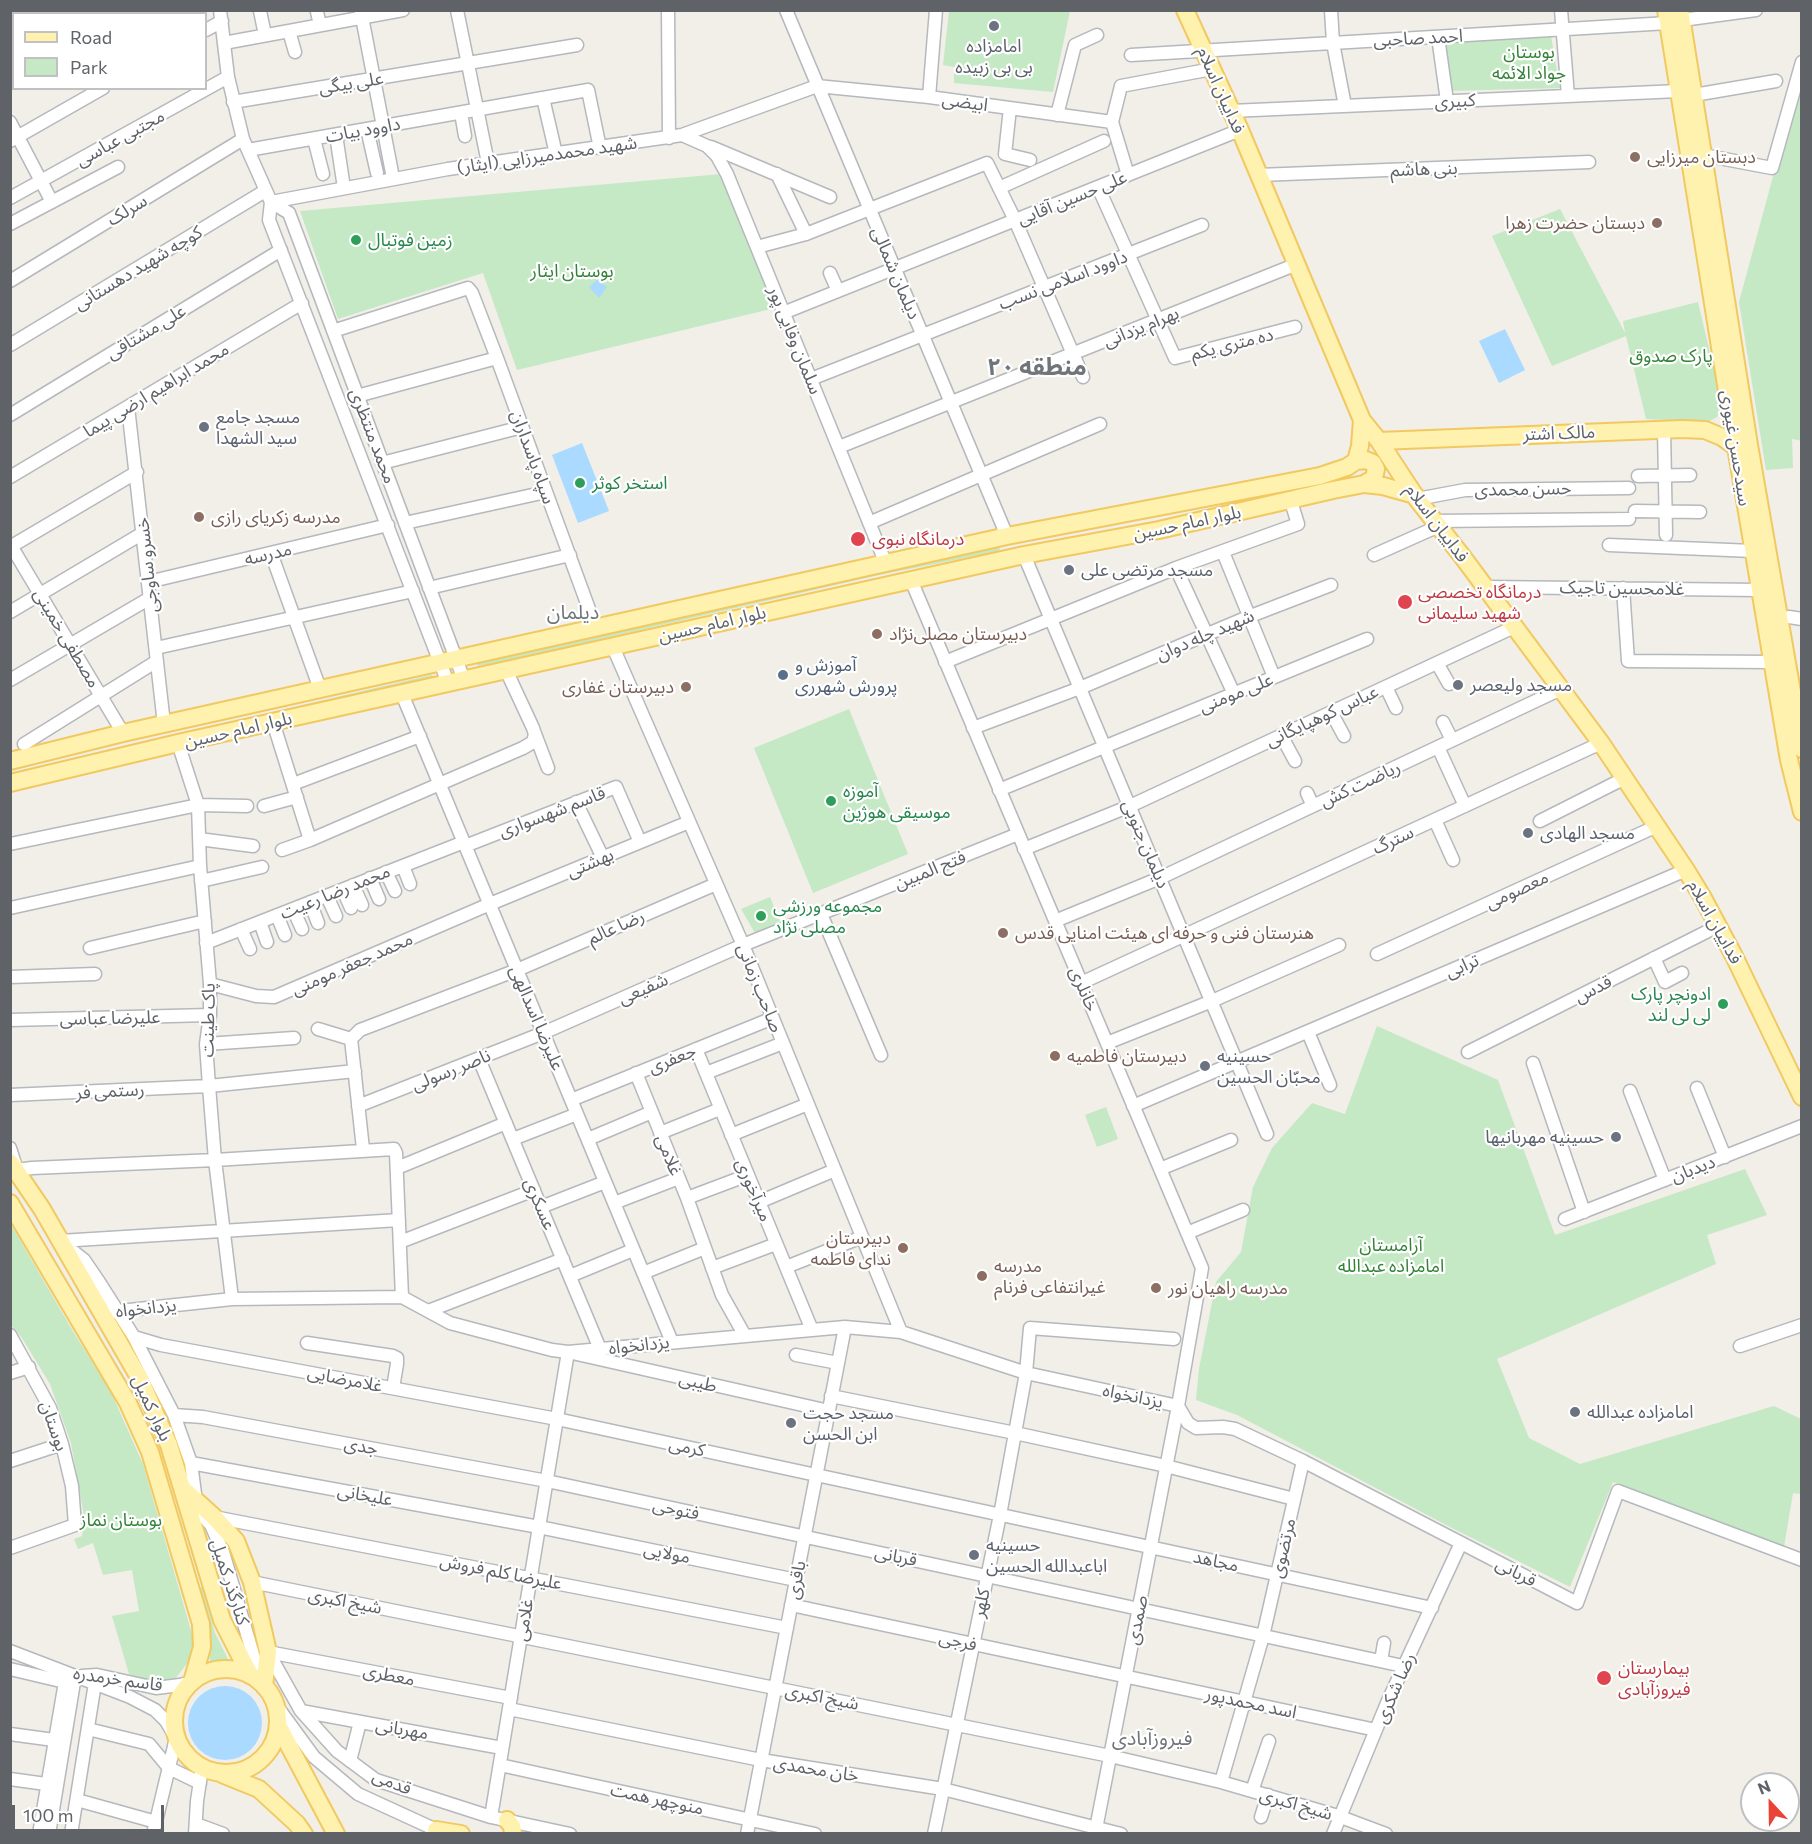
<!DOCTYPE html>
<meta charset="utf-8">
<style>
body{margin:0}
#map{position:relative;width:1812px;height:1844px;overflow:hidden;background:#f1efe8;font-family:Commissioner,sans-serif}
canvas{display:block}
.frame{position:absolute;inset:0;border:12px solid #5f6368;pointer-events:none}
.legend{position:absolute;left:12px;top:12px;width:195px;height:78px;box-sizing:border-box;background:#fff;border:2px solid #bfc1c3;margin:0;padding:8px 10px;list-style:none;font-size:18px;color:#5f6368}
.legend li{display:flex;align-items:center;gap:12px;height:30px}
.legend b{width:30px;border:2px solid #bfc1c3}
.north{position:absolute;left:1740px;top:1772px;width:60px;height:60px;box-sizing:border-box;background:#fff;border:2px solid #bfc1c3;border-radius:50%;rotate:338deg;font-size:16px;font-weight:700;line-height:24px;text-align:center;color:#5f6368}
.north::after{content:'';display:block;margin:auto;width:21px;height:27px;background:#ea4335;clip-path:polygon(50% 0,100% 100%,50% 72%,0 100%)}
.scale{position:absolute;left:12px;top:1805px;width:152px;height:27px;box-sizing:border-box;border:3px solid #5f6368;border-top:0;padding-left:8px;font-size:18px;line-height:21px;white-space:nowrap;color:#5f6368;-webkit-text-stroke:4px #fff;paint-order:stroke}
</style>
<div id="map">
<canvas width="1812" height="1844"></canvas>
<div class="frame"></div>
<ul class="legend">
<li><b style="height:8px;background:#fff2af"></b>Road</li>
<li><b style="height:16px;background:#c5e8c5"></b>Park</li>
</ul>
<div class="north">N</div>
<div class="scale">100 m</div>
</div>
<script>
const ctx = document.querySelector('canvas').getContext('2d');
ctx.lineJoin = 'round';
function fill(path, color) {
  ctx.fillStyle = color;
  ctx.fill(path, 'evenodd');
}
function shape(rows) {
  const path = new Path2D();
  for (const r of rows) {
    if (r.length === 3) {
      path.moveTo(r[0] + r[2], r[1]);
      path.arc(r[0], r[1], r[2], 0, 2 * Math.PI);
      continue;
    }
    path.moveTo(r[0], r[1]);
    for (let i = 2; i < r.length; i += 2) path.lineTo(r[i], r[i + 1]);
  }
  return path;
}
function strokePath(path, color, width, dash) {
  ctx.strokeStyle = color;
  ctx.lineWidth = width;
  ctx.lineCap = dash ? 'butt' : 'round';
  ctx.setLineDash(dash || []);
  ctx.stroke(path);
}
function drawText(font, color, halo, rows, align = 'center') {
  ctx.font = font + ' Commissioner,"Noto Sans Arabic",sans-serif';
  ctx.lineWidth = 4.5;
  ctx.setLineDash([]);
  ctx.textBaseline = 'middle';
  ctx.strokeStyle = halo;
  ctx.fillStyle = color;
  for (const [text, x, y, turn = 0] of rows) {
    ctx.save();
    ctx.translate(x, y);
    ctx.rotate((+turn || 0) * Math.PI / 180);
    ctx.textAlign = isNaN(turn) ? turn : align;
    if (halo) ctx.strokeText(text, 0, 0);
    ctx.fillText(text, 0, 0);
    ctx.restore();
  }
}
fill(shape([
 [949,11,1070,11,1053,92,954,83,954,67,943,65],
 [1551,36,1560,88,1448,91,1442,42],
 [1801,73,1802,441,1792,439,1793,468,1766,470,1739,302],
 [722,174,775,308,517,370,483,273,338,319,300,211],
 [1560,209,1625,333,1623,321,1698,302,1723,408,1717,417,1708,422,1646,419,1626,336,1552,366,1492,236],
 [999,547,1000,551,879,575,501,662,478,666,477,664,478,662,913,563],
 [431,675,434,677,11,777,10,773],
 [849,709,908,854,813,893,754,748],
 [770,897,780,922,755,933,741,909],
 [1377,1026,1498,1080,1555,1235,1745,1169,1767,1215,1707,1235,1716,1264,1497,1359,1529,1438,1580,1464,1774,1406,1801,1419,1801,1494,1793,1493,1784,1547,1613,1482,1570,1587,1452,1528,1237,1415,1196,1400,1199,1369,1216,1282,1241,1252,1253,1187,1272,1148,1312,1103,1345,1114],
 [1106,1107,1118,1139,1097,1147,1085,1115],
 [10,1223,74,1333,110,1390,143,1464,194,1641,188,1662,175,1679,158,1685,129,1674,112,1616,139,1611,132,1570,103,1575,93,1543,78,1549,74,1539,82,1536,84,1516,71,1443,50,1384,22,1338,11,1325],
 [202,1587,215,1633,228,1659,210,1662,209,1646,199,1588]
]), '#c5e8c5');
fill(shape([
 [597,280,607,287,599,298,589,287],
 [1505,329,1525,370,1499,383,1479,341],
 [582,443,609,511,578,523,552,455],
 [225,1723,37]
]), '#aadaff');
const minor = shape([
 [220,10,228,77,243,139,271,202,289,213,464,680],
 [457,10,488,163],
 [668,10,669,138],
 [786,10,1007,536],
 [1331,10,1333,43,1345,106],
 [1561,10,1568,96],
 [260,11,265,35],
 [317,12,320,25],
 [361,12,393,178],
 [137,14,142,10],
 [1682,20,1756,10],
 [206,30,222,21],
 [289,31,295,52],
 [1438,37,1447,101],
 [224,43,403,10],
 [1131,55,1668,23],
 [10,83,14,81],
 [1694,95,1776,81],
 [929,97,936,10],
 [543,98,556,154],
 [233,102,577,45],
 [1010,108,1005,154,1030,160],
 [1231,111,1679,91],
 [461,113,465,136],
 [1057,115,1075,45,1097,35],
 [10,122,52,202],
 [1112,122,1121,86,1212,69],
 [1112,122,1128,175],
 [367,129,377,173],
 [336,135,344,188],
 [682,135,707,146,717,156,727,174,886,564],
 [314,139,323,174],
 [10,141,103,88],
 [711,147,830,197],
 [248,150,588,90,600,148],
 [1703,155,1772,168,1802,62],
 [777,174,806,234],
 [1259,175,1589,162],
 [1098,187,1175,358,1295,327],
 [999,188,1104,141],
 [10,198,228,77],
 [271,202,448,169,682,135,817,86,929,97,1112,122],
 [271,202,269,220,448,683],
 [10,224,118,167],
 [757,247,806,234,987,163,1015,220,1083,377],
 [830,273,838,291],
 [10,281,243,139],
 [783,313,1240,130],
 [333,331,468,288,472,293,497,358,596,628],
 [10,345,265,191],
 [811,379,1202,225],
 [357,396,497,358],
 [128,407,164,724],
 [10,415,281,250],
 [1664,428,1666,535],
 [839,447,1297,264],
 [382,463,522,427],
 [1638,476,1690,475],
 [10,477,302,303],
 [1417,499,1465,490,1629,488],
 [1635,511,1700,512],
 [1435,521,1629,519],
 [405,523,546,492],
 [869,523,1100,424],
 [10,544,123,733],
 [1609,545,1753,551],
 [10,547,137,472],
 [271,553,320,689],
 [1024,555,1267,1134],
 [1374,555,1439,526],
 [1225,557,1274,677],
 [1176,568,1234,694],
 [911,580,1202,1268,1178,1406,1095,1834],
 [148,582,388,525],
 [1485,587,1760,590],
 [429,588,570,555],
 [1623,588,1628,661,1772,662],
 [10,612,143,533],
 [1789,617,1802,619],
 [613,647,743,945,901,1332],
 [156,648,413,591],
 [945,662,1176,568,1298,524,1293,508],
 [1437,663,1449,684],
 [10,680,150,598],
 [1386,687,1396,708],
 [402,694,672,1342],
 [1331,712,1344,736],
 [273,722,310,840],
 [1443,722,1452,740],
 [973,728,1080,688,1248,617,1331,585],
 [535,734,548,768],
 [1281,735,1295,761],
 [178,743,198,805,200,866,210,984,210,1015,206,1044,209,1086,215,1160,232,1299],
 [24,744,157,661],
 [1438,747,1465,806],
 [293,784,420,736],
 [999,790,1367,639],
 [1307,793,1313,806],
 [576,802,603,858],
 [264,806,297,797],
 [1435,820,1453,860],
 [1540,821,1625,778],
 [199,839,253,846],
 [10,844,198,805,247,806],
 [465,846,616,787,640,842],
 [1024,849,1130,806,1514,627],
 [282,850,310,840,523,748,533,742,535,734,533,728,506,670],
 [403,866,410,884],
 [386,872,395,891],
 [370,878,379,899],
 [201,881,262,867],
 [353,885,362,905],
 [343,890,351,908],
 [327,896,336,916],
 [310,902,318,923],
 [10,908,200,866],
 [293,909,302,929],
 [821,914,881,1055],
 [277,915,285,935],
 [1055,921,1160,878,1561,689],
 [260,922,267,942],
 [241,929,250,949],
 [206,943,464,842],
 [90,948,205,921],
 [1377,954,1657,826],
 [1654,958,1665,982,1682,973],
 [10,977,95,974],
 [1081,983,1601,743],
 [210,984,256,996,274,997,490,904,689,822],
 [10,1020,210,1015],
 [318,1029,351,1039],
 [1308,1032,1330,1085],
 [351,1039,360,1030,517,970,716,884],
 [351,1039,363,1149],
 [1107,1043,1212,1001,1339,945],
 [206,1044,294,1038],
 [696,1049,812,1330],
 [1468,1052,1718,926],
 [479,1059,600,1349],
 [1533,1063,1584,1212],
 [636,1073,687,1198,722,1295,745,1336],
 [706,1073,783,1043],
 [1697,1088,1725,1157],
 [1630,1091,1665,1180],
 [10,1095,209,1086,355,1071],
 [571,1100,773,1018],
 [358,1106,543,1033,743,945,1018,834],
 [1133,1106,1686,870],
 [660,1133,720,1109],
 [731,1135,808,1104],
 [513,1139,577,1114],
 [588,1139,652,1112],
 [10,1148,17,1170,32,1168,215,1160,394,1149,396,1153,402,1297],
 [397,1168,506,1123],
 [1160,1169,1231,1140],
 [687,1198,748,1175],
 [759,1202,835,1170],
 [614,1203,679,1178],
 [541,1207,605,1182],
 [1565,1219,1802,1126],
 [1187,1233,1243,1210],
 [60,1241,399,1220],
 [400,1242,534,1190],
 [65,1245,84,1260,99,1282,134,1337,174,1415,191,1463,196,1501],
 [786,1267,862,1237],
 [712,1268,776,1244],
 [643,1273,705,1248],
 [570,1276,633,1250],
 [428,1311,563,1259],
 [101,1313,232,1299,402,1297,450,1323,552,1350,568,1352,845,1327,901,1332,1026,1373,1178,1406],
 [10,1335,50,1408,62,1444,72,1486,75,1525,10,1548],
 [134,1337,161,1345,557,1419,1432,1608],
 [307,1343,393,1356,397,1358,397,1364,393,1388],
 [1740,1346,1802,1325],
 [796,1355,838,1363],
 [10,1373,29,1367],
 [831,1396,1015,1433,1166,1466,1294,1499],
 [1178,1406,1188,1423,1196,1428,1223,1427,1235,1429,1303,1461,1577,1603,1618,1491,1802,1560],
 [174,1415,203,1417,547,1481,1403,1666],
 [10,1461,62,1444],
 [191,1463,539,1527,796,1580],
 [202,1515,211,1525,223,1552,261,1682],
 [214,1517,787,1628],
 [252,1582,1110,1756,1221,1782,1338,1816,1386,1834],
 [791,1605,1376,1730],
 [10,1651,130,1697,155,1710,166,1721,176,1738,153,1834],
 [268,1652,301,1711,337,1751,376,1780,491,1817,570,1834],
 [268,1652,511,1698],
 [1381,1661,1384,1643],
 [10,1669,65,1682],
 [82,1676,97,1675,156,1688,180,1685,192,1682],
 [276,1705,314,1757,358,1794,443,1833],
 [509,1709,761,1760,943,1789,1121,1834],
 [301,1711,502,1748],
 [88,1729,149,1744,169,1768,200,1783],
 [10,1734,54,1740],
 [350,1761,360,1722],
 [500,1765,815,1834],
 [10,1779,53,1785],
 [1221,1782,1263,1636,1303,1461],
 [1252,1791,1269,1741],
 [77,1800,156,1822],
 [491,1817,568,1352,829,1411],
 [1261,1817,1268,1795],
 [196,1824,223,1834],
 [39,1834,65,1682],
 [49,1834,75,1676],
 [71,1834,95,1683],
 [195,1834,197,1801,202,1768],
 [747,1834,845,1327],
 [934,1834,1000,1515,1026,1373,1030,1328,1174,1339],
 [1333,1834,1387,1703,1461,1543]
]);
const major = shape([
 [1185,10,1240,130,1362,420,1379,441,1417,499,1462,556,1601,743,1686,870,1703,898,1734,956,1802,1097],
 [1666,10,1736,447,1789,760,1802,812],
 [1680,10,1749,445,1802,749],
 [1379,441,1682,429,1705,430,1722,437,1736,447],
 [1356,461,1366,460,1373,463,1376,469,1374,478,1364,484],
 [10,761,123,733,1007,536,1320,476,1347,467,1356,461,1360,446,1362,420],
 [10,783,178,743,1024,555,1159,530,1333,490,1364,484,1383,486,1415,495],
 [10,1162,42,1209,140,1379,169,1445,222,1620,250,1675],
 [10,1203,128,1403,150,1452,201,1624,202,1647,192,1682],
 [183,1489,214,1517,236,1541,252,1582,268,1652,264,1686],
 [226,1721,52],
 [278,1725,336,1834],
 [222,1774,259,1789,297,1824,304,1834],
 [507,1820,512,1826,513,1834],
 [436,1830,461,1834]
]);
strokePath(minor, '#b5b8bc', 15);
strokePath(major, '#f2c960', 20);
strokePath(minor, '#fff', 12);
strokePath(major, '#fff2af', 16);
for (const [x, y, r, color] of [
 [994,26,6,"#6b7280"],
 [1635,157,6,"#8d6e63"],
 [1657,223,6,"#8d6e63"],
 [356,240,6,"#2e9e5b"],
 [204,427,6,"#6b7280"],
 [580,483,6,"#2e9e5b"],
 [199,517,6,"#8d6e63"],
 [858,539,8,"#e0444e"],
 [1069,570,6,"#6b7280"],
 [1405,602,8,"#e0444e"],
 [877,634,6,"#8d6e63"],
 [783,675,6,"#5c6f8a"],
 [1458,685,6,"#6b7280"],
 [686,687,6,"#8d6e63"],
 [831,801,6,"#2e9e5b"],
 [1528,833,6,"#6b7280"],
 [761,916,6,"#2e9e5b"],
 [1003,933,6,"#8d6e63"],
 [1723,1004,6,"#2e9e5b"],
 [1055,1056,6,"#8d6e63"],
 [1205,1066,6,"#6b7280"],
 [1616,1137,6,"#6b7280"],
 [903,1248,6,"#8d6e63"],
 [982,1276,6,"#8d6e63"],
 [1156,1288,6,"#8d6e63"],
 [1575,1412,6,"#6b7280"],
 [791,1423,6,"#6b7280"],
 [974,1555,6,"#6b7280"],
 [1604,1678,8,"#e0444e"]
]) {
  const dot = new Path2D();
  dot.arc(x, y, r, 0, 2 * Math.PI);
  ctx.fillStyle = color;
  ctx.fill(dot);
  strokePath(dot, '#fff', 2);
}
drawText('18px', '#5f6368', '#fff', [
 ["احمد صاحبی",1418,38,-3],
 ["علی بیگی",351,83,-9],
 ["فداییان اسلام",1221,90,66],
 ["کبیری",1455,101,-3],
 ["ابیضی",965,102,8],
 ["داوود بیات",363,130,-10],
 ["مجتبی عباسی",120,138,-29],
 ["شهید محمدمیرزایی (ایثار)",547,155,-8],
 ["بنی هاشم",1424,169,-2],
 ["علی حسین آقایی",1072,198,-22],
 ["سرلک",127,210,-31],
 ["کوچه شهید دهستانی",138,268,-31],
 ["دیلمان شمالی",896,273,67],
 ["داوود اسلامی نسب",1063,280,-21],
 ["بهرام یزدانی",1141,327,-22],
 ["علی مشتاقی",146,332,-31],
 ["سلمان وفایی پور",795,340,68],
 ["ده متری یکم",1232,344,-14],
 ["محمد ابراهیم ارضی پیما",156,390,-31],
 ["مالک اشتر",1559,433,-2],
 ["محمد منتظری",373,436,69],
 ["سیدحسن غیوری",1736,448,81],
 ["سپاه پاسداران",533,457,70],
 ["حسن محمدی",1523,489,-1],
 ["بلوار امام حسین",1187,523,-12],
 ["فداییان اسلام",1437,523,53],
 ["مدرسه",268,554,-13],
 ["خسرو ساوجی",147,565,-96],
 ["غلامحسین تاجیک",1622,588,1],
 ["بلوار امام حسین",712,624,-13],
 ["شهید چله دوان",1205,635,-23],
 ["مصطفی خمینی",67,638,59],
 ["علی مومنی",1236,693,-22],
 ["عباس کوهپایگانی",1322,716,-25],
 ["بلوار امام حسین",238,730,-13],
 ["ریاضت کش",1360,784,-25],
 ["قاسم شهسواری",552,812,-21],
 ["سترگ",1393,840,-25],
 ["دیلمان جنوبی",1146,844,67],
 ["بهشتی",590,863,-23],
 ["فتح المبین",930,870,-22],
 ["معصومی",1517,890,-25],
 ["محمد رضا رعیت",335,892,-22],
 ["فداییان اسلام",1715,922,61],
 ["رضا عالم",616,927,-24],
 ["محمد جعفر مومنی",352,964,-24],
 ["ترابی",1462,966,-23],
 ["صاحب زمانی",760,988,68],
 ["شفیعی",643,989,-24],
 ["خانلری",1084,989,67],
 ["قدس",1593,989,-27],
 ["علیرضا عباسی",110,1018,-1],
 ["علیرضا اسدالهی",537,1018,67],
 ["پاک طینت",208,1020,-89],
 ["جعفری",672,1059,-22],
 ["ناصر رسولی",451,1070,-22],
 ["رستمی فر",110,1091,-3],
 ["غلامی",669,1155,68],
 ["دیدبان",1693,1169,-21],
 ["میرآخوری",754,1190,67],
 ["عسکری",540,1204,67],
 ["یزدانخواه",146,1308,-6],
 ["یزدانخواه",639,1345,-6],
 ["غلامرضایی",345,1379,11],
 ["طیبی",698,1382,13],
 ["یزدانخواه",1133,1396,12],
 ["بلوار کمیل",152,1408,65],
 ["بوستان",54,1426,71],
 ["جدی",361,1446,10],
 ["کرمی",687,1447,12],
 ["علیخانی",365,1495,10],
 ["فتوحی",676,1509,12],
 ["مرتضوی",1283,1548,-77],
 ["مولایی",667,1553,11],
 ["قربانی",896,1556,12],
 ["مجاهد",1216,1561,12],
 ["علیرضا کلم فروش",501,1572,11],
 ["قربانی",1516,1572,27],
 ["باقری",796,1580,-79],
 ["کنارگذر کمیل",230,1582,72],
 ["شیخ اکبری",345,1601,11],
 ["کلهر",981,1603,-78],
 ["غلامی",524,1620,-81],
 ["صمدی",1137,1620,-79],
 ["فرجی",958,1641,12],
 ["معطری",389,1675,11],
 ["قاسم خرمدره",118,1679,8],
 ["رضا شکری",1395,1688,-66],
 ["شیخ اکبری",822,1697,11],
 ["اسد محمدپور",1251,1703,12],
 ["مهربانی",402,1729,10],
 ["خان محمدی",816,1769,9],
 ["قدمی",392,1782,22],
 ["منوچهر همت",657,1799,12],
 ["شیخ اکبری",1296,1804,16]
]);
drawText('18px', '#5b616d', '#fff', [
 ["امامزاده",994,46,"center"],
 ["بی بی زبیده",994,67,"center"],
 ["مسجد جامع",216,417],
 ["سید الشهدا",216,438],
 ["مسجد مرتضی علی",1081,570],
 ["مسجد ولیعصر",1470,685],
 ["مسجد الهادی",1540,833],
 ["حسینیه",1217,1056],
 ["محبّان الحسین",1217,1077],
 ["حسینیه مهربانیها",1604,1137,"right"],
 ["امامزاده عبدالله",1587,1412],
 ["مسجد حجت",803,1413],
 ["ابن الحسن",803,1434],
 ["حسینیه",986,1545],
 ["اباعبدالله الحسین",986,1566]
], 'left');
drawText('18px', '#348238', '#fff', [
 ["بوستان",1529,52],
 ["جواد الائمه",1529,73],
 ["بوستان ایثار",572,271],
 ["پارک صدوق",1671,356],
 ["آرامستان",1391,1245],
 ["امامزاده عبدالله",1391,1266],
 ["بوستان نماز",121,1520]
]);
drawText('18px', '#785e54', '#fff', [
 ["دبستان میرزایی",1647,157],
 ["دبستان حضرت زهرا",1645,223,"right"],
 ["مدرسه زکریای رازی",211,517],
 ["دبیرستان مصلی‌نژاد",889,634],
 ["دبیرستان غفاری",674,687,"right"],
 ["هنرستان فنی و حرفه ای هیئت امنایی قدس",1015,933],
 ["دبیرستان فاطمیه",1067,1056],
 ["دبیرستان",891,1238,"right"],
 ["ندای فاطمه",891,1259,"right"],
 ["مدرسه",994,1266],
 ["غیرانتفاعی فرنام",994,1287],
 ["مدرسه راهیان نور",1168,1288]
], 'left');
drawText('18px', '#27864d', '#fff', [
 ["زمین فوتبال",368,240],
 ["استخر کوثر",592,483],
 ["آموزه",843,791],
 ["موسیقی هوژین",843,812],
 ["مجموعه ورزشی",773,906],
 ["مصلی نژاد",773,927],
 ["ادونچر پارک",1711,994,"right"],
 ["لی لی لند",1711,1015,"right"]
], 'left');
drawText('18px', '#be3a42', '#fff', [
 ["درمانگاه نبوی",872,539],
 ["درمانگاه تخصصی",1418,592],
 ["شهید سلیمانی",1418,613],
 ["بیمارستان",1618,1668],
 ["فیروزآبادی",1618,1689]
], 'left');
drawText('18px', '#4e5e75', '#fff', [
 ["آموزش و",795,665],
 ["پرورش شهرری",795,686]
], 'left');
drawText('20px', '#70757a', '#fff', [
 ["دیلمان",573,612],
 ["فیروزآبادی",1152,1738]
]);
drawText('bold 24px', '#70757a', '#fff', [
 ["منطقه ۲۰",1037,367]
]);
</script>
